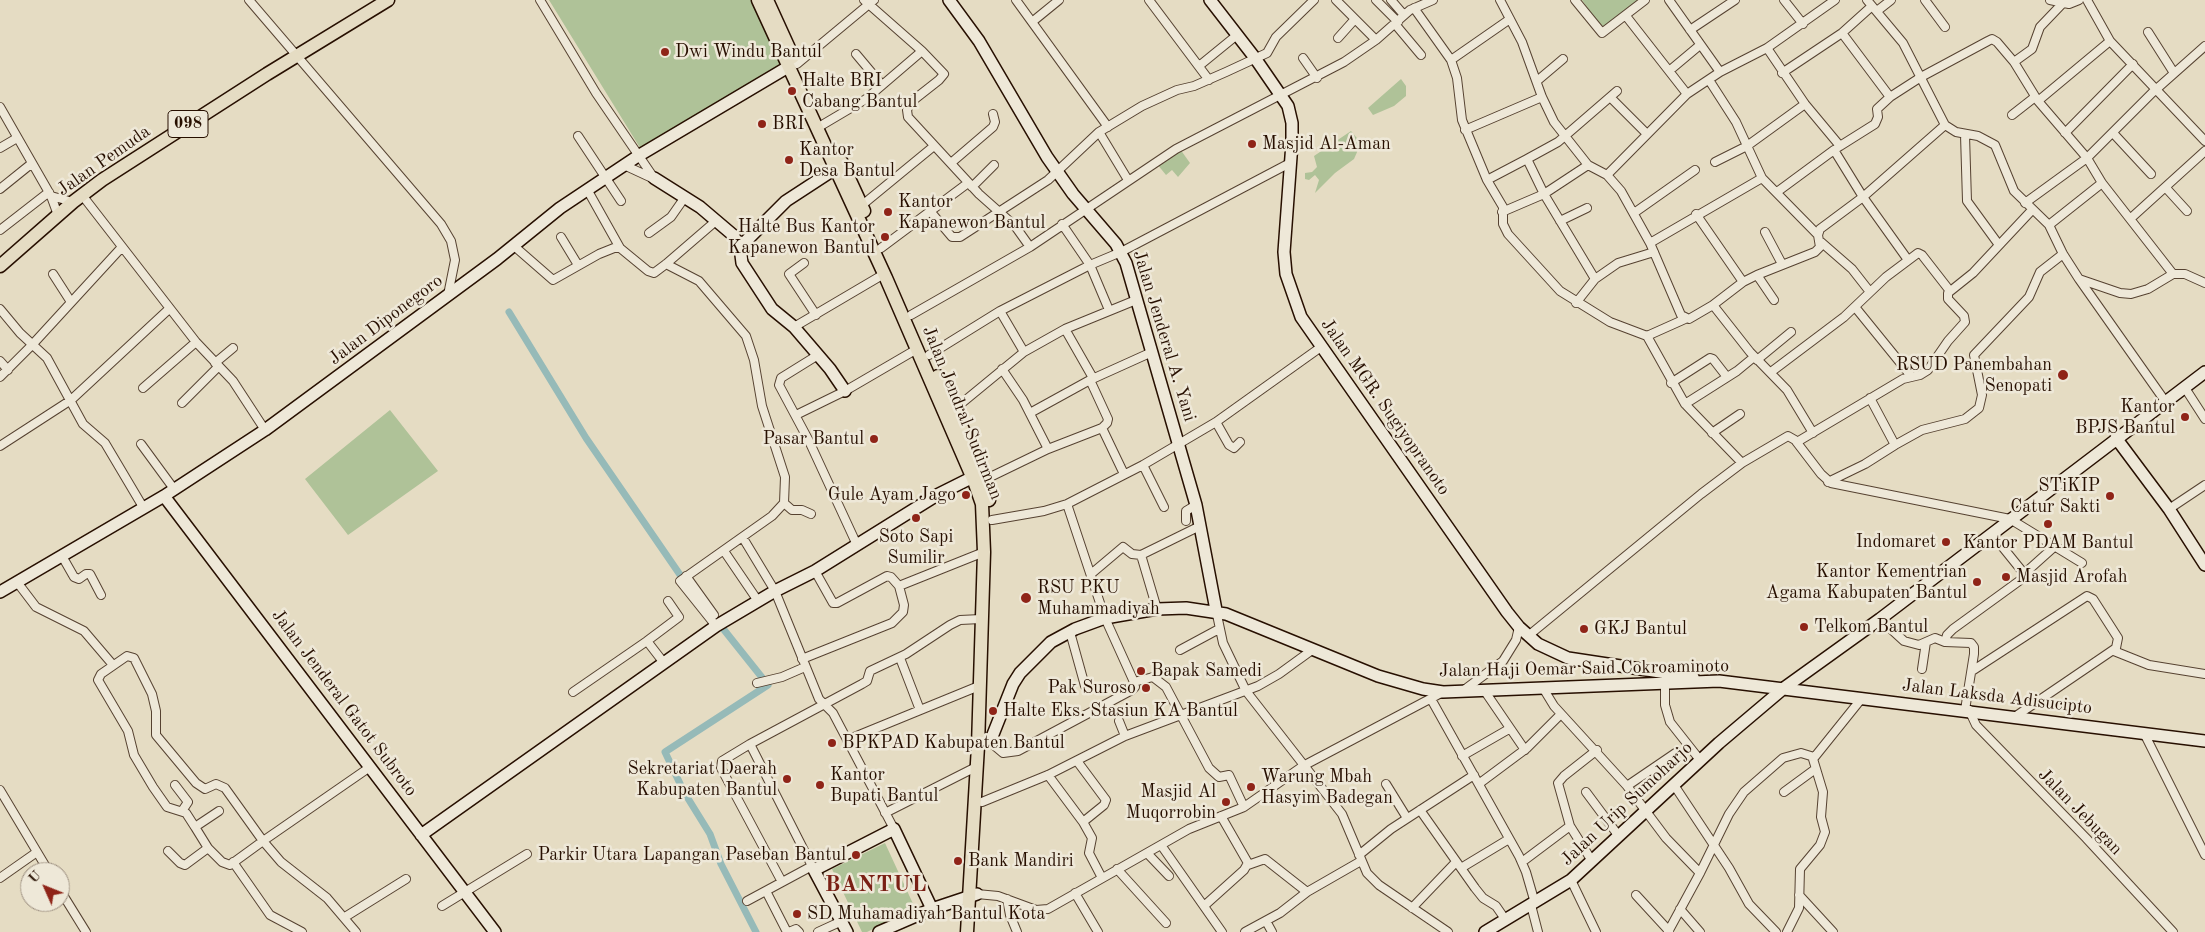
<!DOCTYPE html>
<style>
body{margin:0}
#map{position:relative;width:2205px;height:932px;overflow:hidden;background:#e5dcc3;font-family:"Old Standard TT",serif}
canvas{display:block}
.north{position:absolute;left:20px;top:862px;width:50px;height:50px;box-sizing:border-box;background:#eee8d8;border:1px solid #9e9182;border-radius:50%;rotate:314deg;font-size:14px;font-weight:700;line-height:20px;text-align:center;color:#270f00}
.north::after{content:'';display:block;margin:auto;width:18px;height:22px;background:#8f2418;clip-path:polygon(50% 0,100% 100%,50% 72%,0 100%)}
</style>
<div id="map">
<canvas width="2205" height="932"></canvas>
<div class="north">U</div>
</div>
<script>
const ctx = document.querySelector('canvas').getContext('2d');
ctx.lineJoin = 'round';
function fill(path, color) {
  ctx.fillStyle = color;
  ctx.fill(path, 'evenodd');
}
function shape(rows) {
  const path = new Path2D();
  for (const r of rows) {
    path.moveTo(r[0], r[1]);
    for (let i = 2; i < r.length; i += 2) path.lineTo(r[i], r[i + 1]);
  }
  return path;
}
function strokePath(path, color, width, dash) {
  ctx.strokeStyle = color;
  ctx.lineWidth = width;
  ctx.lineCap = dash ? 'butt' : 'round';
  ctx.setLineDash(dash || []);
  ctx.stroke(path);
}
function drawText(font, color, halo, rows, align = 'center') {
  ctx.font = font + ' "Old Standard TT",serif';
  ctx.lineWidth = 5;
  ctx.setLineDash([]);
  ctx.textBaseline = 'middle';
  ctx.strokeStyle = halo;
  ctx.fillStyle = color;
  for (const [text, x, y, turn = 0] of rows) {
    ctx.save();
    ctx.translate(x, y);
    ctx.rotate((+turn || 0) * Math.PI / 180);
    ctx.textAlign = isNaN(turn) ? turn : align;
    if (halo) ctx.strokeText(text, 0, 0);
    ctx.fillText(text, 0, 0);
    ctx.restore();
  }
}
fill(shape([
 [549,0,753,0,787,66,642,151],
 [1582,0,1645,0,1605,33],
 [1401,79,1406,86,1406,96,1394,106,1373,115,1368,108],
 [1351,131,1361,143,1354,159,1335,173,1315,193,1319,180,1315,175,1309,180,1305,179,1305,173,1312,172,1317,167,1314,156],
 [1180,149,1190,163,1178,177,1172,170,1166,175,1157,164],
 [390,410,438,471,348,535,305,479],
 [885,843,915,908,867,932,862,932,832,869]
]), '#afc298');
strokePath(shape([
 [509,312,586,438,685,582],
 [709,611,768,685,665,752,684,792,710,834,721,864,756,932]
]), '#96bab8', 7);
const street = shape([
 [249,0,441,224,451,241,455,260,448,295],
 [540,0,596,93,654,178],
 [864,0,922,51,944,74,939,80,911,102,907,110,908,117,979,194,1015,226,1030,247],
 [1016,0,1108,127],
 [1149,0,1209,80],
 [1336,0,1376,40],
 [1376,0,1398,22],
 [1391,0,1404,15],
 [1500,0,1522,42,1542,97,1554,122,1588,165,1607,175,1621,191,1650,243,1681,315,1689,319,1713,305],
 [1575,0,1602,33,1645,0],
 [1669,0,1720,72],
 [1784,0,1803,24],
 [1867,0,1903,43,1945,125,1956,132,1978,136,1995,145,2014,191,2049,225,2063,254,2079,279,2120,293,2131,294,2148,289,2173,274,2185,274,2205,283],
 [1925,0,1945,27],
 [2050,0,2069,4,2079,0],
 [2087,0,2110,41,2205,141],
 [2062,4,2040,27,2032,49,2014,62,2038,101,2087,158,2102,183,2173,274],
 [1414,8,1451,60,1457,78,1462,120,1487,180,1503,207,1503,224,1508,234,1560,291,1610,322,1647,336,1685,404,1742,463],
 [1877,11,1891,0],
 [1626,16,1687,94],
 [1032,22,1059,0],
 [1395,24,1421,55],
 [1690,30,1735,0],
 [2148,32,2174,73],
 [1842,33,1890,97],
 [1338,38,1355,19],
 [1767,48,1805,104,1840,146,1837,148],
 [856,54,882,85],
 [1303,58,1317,78],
 [1451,60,1510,19],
 [797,64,874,0],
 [1199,66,1237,35],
 [1669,71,1700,45],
 [1782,73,1842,33,1872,6],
 [1709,80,1736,122,1762,178,1818,235],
 [1537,81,1563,59],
 [1610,97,1647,134],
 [2038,101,2110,41],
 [0,107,51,196,58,215],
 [2012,115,2035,97],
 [817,128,866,99,922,51],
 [1465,130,1542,97],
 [1099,132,1128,180],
 [2065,133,2133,64],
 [2113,133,2151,174],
 [1965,135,1967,201,1999,245],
 [578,136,621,201],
 [1840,146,1875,124,1878,117,1877,109,1890,97,1921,77,1988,41,1992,39,1997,42,2014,62],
 [0,148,17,138],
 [1715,162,1747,146,1805,104],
 [951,163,993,127,995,122,993,114],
 [624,165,652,178],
 [1607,175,1687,94,1720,72,1767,48,1835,0],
 [1487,180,1527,159],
 [972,187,994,165],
 [2166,188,2187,211],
 [0,189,31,164],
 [588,191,620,248],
 [1777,192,1834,150,1863,197,1945,125],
 [82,195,196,342,233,381,265,430],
 [51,196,73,202],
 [2025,203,2087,158,2152,93,2205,46],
 [861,206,934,146],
 [930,211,952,237,960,237,1048,180,1099,132,1142,106,1177,90,1194,86,1226,72,1267,53,1276,37,1314,0],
 [1502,212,1544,194,1588,165],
 [1634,213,1695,170],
 [1696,214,1743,282],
 [2130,219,2205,151],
 [1560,221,1587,208],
 [1062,224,1090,265,1109,310],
 [2049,225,2102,183],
 [0,230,49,192],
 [1765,232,1782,264],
 [649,233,671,217,685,197],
 [561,237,578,265],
 [1821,242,1852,269,1870,292],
 [1650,243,1762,178],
 [514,246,553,280,599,254,614,248,620,248,648,271,654,273,666,264,717,220],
 [881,248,968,183],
 [804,263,789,274,816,315],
 [666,264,699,281,746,336,754,360,762,406,785,477,784,503,772,516,680,581,716,626],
 [53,274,71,302],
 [1757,275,1774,300],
 [1595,279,1544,194,1527,159,1558,142,1617,91],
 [2079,279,2165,401],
 [1576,303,1595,279,1618,263,1654,252],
 [1855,307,1911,376],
 [0,309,20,333,47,358,83,424,105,443,143,507],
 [1000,311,1024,352],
 [911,315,1030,247,1176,149,1344,62,1376,40,1410,10,1433,0],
 [794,327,884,274],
 [1065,329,1093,378],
 [1647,336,1685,319],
 [818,355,781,378,779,385,809,441,857,545],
 [929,355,1000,311,1090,265,1121,252,1290,163],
 [1757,360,1791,332],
 [0,361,8,370],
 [215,363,233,348],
 [1002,369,1023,400,1048,449],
 [1771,372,1844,317,1886,277,1918,253,1922,255,1950,291],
 [0,377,32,345,122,247],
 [1090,380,1108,419,1107,423,1102,428,1124,474],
 [1671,383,1710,358,1713,359,1727,377],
 [143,388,196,342],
 [2185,388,2205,419],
 [1870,398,1895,445],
 [182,403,218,367],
 [1685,404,1737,371,1754,357],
 [951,412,1024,352,1065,329,1136,300],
 [1030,413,1090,380,1152,352],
 [796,415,845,391,917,349],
 [1216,422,1229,445,1234,448,1240,442],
 [1712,433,1740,414],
 [1813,433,1787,390,1750,352,1713,305,1743,282,1757,275,1815,252,1820,247,1818,235,1820,229,1863,197,1908,260],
 [1797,442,1903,379,1920,375,1928,370,1948,341,1965,322,1964,316,1948,299,1948,293,1973,273,2032,210],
 [141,444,174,489],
 [0,446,71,400,169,309],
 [1143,465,1164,507],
 [984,480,1048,449,1102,428],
 [1828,482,1865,464,1895,445,1922,430,1965,419,1979,408,1982,395,1974,355,2029,297,2040,272,2063,254],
 [784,503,792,510,802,510,811,514],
 [1067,504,1105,618,1134,682,1153,677,1166,687,1209,768,1219,777,1229,775,1244,807],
 [2169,509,2205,485],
 [992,520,1044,511,1067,504,1143,465,1216,422,1321,347],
 [1186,521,1186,511,1196,505],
 [743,538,775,591,819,699,833,713,894,829],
 [724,551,758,601],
 [1141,555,1157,609],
 [62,556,74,577,79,579,86,574,90,574,101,595],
 [2025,573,2054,547],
 [1091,574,1123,547,1132,554,1141,555,1200,526],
 [686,576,714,615],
 [17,582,36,607,84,631,113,665],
 [899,586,984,552],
 [1216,610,1223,643,1246,691,1342,814,1367,873,1379,885,1448,932],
 [1880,619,1904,641,1919,645,1935,638,1945,642,1971,643,1974,647,1974,654,1965,710],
 [1070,632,1085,686],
 [1528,636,1701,494,1742,463,1788,436,1795,440,1821,474,1831,483,2010,519,2082,563],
 [647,641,679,617,668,601],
 [1945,642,1947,635,1953,629,2026,576,1992,534],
 [1180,650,1219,629],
 [2114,651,2149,665,2205,674],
 [900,658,920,710],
 [802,659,892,623,903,612,904,605,899,586,891,577,887,576,837,603,833,603,815,571],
 [1922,669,1926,642],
 [1972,671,2087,596,2093,599,2118,638,2116,648,2016,716],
 [757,683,782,677,805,667],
 [1665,684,1665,705,1670,722,1700,760],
 [1543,688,1554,706,1627,786,1666,838,1700,873],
 [1464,690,1503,661,1516,640,1519,627],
 [1484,690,1525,750],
 [573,692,647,641,664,663],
 [1431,699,1519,856,1526,872,1535,903],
 [1969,710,1976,725,2086,838,2173,932],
 [1119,721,1125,736],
 [2144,733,2205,855],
 [847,740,979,686],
 [990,742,1003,753,1018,751,1132,690,1135,687,1134,682],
 [750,744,814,870],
 [1462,756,1509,729],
 [1077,761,1106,800,1104,805,1083,822],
 [1048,775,1083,822,1092,838,1089,853,1102,878],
 [1480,783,1527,748,1561,714],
 [1386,784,1407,818],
 [175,785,188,802,182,811],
 [1674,785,1729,868,1749,904,1776,932],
 [1627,786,1677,752],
 [0,790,49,872],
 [1586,792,1618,835],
 [1784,792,1814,770],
 [982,802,1048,775,1125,736,1258,686,1279,674,1312,650],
 [1420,810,1475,888,1483,898,1496,906,1505,919],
 [219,811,195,827,208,848,222,862,230,865,263,841,281,862,327,898,356,932],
 [885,813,976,767],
 [195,827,186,813,167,807,153,787,134,755,128,731,98,680,101,674,127,656,134,658,152,694,156,711,156,735,196,783,205,789,216,784,225,788,263,841,370,767],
 [1161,845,1222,932],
 [168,851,180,863,185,865,208,848],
 [1147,853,1169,876],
 [1359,855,1391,829,1474,775],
 [1592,861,1570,826,1558,783,1564,776,1597,750],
 [233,862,270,915,302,932],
 [1522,862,1570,826],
 [1248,865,1265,859,1307,892],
 [1461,868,1509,839],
 [1117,869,1166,923],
 [0,878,37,852],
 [1571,880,1596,932],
 [782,882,721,768,722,761,750,744,862,684,867,681,870,671,906,654,950,625,960,620,981,619],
 [60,890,86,932],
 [766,891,787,932],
 [1075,893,1098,932],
 [977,894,998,896,1036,910,1048,909,1189,829,1244,807,1303,766,1443,692],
 [1636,895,1669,931],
 [1799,895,1833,932],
 [1007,899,1010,915,1017,932],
 [747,901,812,866],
 [1531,905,1538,932],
 [442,906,527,854],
 [1204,906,1244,870,1248,863,1221,816],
 [1412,908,1456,862],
 [1680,909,1700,932],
 [345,917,406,879],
 [1266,921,1272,932],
 [789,932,796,929,799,932],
 [818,932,842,921],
 [1245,932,1280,913,1307,892,1361,861],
 [1668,932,1700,873,1729,814,1744,792,1783,758,1801,753,1814,757],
 [1787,932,1799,908,1800,869,1820,845,1825,832,1821,817,1823,792,1813,759,1862,698]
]);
const secondary = shape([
 [949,0,979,41,1047,157,1073,194,1116,244,1126,263,1196,505,1216,610],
 [1210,0,1255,58,1288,106,1292,123,1292,143,1284,252,1286,274,1301,317,1507,612,1519,627,1538,644,1568,658,1693,677],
 [654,178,700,207,733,235,740,247,742,263,772,309,794,327,830,369,845,391],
 [740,247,786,201,835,169],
 [2116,438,2169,509,2205,565],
 [164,496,495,932],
 [0,592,164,496,265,430,497,259,560,208,638,156,788,67],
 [716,626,775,591,815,571,937,495,973,477],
 [984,742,990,742,1013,684,1020,673,1051,642,1075,629,1105,618,1157,609,1186,608,1226,614,1378,676,1423,689,1443,692,1719,681,2205,741],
 [421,835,716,626],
 [847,932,814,870,894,829,932,909],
 [879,932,932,909,977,894],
 [1485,932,1571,880,1719,743,1784,688,1880,619,2205,372]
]);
const primary = shape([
 [758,0,886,278,974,481,982,504,984,552,978,746,967,932],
 [767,0,793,57],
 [841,161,864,211],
 [0,266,73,202,102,180,267,74,388,0],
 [938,376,976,458,989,500]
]);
strokePath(street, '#564231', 10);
strokePath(secondary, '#270f00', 14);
strokePath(primary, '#270f00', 15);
strokePath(street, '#eee8d8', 8);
strokePath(secondary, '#eee8d8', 11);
strokePath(primary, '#e5dcc3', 12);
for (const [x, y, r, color] of [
 [665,52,5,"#8f2418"],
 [792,91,5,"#8f2418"],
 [762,124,5,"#8f2418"],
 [1252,144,5,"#8f2418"],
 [789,160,5,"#8f2418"],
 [888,212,5,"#8f2418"],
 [885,237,5,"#8f2418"],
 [2063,375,6,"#8f2418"],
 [2185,417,5,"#8f2418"],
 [874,439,5,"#8f2418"],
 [966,495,5,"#8f2418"],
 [2110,496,5,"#8f2418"],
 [916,518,5,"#8f2418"],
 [2048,524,5,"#8f2418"],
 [1946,542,5,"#8f2418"],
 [2006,577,5,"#8f2418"],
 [1977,582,5,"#8f2418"],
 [1026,598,6,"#8f2418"],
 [1804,627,5,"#8f2418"],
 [1584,629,5,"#8f2418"],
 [1141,671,5,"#8f2418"],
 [1146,688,5,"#8f2418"],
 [993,711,5,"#8f2418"],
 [832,743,5,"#8f2418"],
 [787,779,5,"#8f2418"],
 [820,785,5,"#8f2418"],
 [1251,787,5,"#8f2418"],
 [1226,802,5,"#8f2418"],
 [856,855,5,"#8f2418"],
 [958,861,5,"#8f2418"],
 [797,914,5,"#8f2418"]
]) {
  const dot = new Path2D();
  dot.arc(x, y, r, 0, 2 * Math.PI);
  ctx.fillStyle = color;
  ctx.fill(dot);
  strokePath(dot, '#eee8d8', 2);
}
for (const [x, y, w] of [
 [188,124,40]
]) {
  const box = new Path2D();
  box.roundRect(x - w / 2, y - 13.5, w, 27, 4);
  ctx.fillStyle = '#eee8d8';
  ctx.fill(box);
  strokePath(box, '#270f00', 1);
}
drawText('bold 16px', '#270f00', null, [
 ["098",188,124]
]);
drawText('18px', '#270f00', '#eee8d8', [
 ["Dwi Windu Bantul",675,52],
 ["Halte BRI",802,81],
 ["Cabang Bantul",802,102],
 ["BRI",772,124],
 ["Masjid Al-Aman",1262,144],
 ["Kantor",799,150],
 ["Desa Bantul",799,171],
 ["Kantor",898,202],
 ["Kapanewon Bantul",898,223],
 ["Halte Bus Kantor",875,227,"right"],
 ["Kapanewon Bantul",875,248,"right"],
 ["RSUD Panembahan",2052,365,"right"],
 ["Senopati",2052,386,"right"],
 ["Kantor",2175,407,"right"],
 ["BPJS Bantul",2175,428,"right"],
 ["Pasar Bantul",864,439,"right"],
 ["STiKIP",2100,486,"right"],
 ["Catur Sakti",2100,507,"right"],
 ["Gule Ayam Jago",956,495,"right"],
 ["Soto Sapi",916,537,"center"],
 ["Sumilir",916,558,"center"],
 ["Indomaret",1936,542,"right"],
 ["Kantor PDAM Bantul",2048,543,"center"],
 ["Kantor Kementrian",1967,572,"right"],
 ["Agama Kabupaten Bantul",1967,593,"right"],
 ["Masjid Arofah",2016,577],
 ["RSU PKU",1037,588],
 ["Muhammadiyah",1037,609],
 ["Telkom Bantul",1814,627],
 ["GKJ Bantul",1594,629],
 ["Bapak Samedi",1151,671],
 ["Pak Suroso",1136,688,"right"],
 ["Halte Eks. Stasiun KA Bantul",1003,711],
 ["BPKPAD Kabupaten Bantul",842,743],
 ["Sekretariat Daerah",777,769,"right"],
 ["Kabupaten Bantul",777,790,"right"],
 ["Kantor",830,775],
 ["Bupati Bantul",830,796],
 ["Warung Mbah",1261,777],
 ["Hasyim Badegan",1261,798],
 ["Masjid Al",1216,792,"right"],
 ["Muqorrobin",1216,813,"right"],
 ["Parkir Utara Lapangan Paseban Bantul",846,855,"right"],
 ["Bank Mandiri",968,861],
 ["SD Muhamadiyah Bantul Kota",807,914]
], 'left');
drawText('18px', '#270f00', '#eee8d8', [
 ["Jalan Pemuda",104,161,-35],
 ["Jalan Diponegoro",386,320,-37],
 ["Jalan Jenderal A. Yani",1164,336,73],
 ["Jalan MGR. Sugiyopranoto",1385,407,55],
 ["Jalan Jendral Sudirman",962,413,68],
 ["Jalan Haji Oemar Said Cokroaminoto",1584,669,-1],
 ["Jalan Laksda Adisucipto",1997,697,7],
 ["Jalan Jenderal Gatot Subroto",344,703,53],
 ["Jalan Urip Sumoharjo",1627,804,-43],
 ["Jalan Jebugan",2080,812,46]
]);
ctx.letterSpacing = '1px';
drawText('bold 22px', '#7a1f14', '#eee8d8', [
 ["BANTUL",876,885]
]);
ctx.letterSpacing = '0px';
</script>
